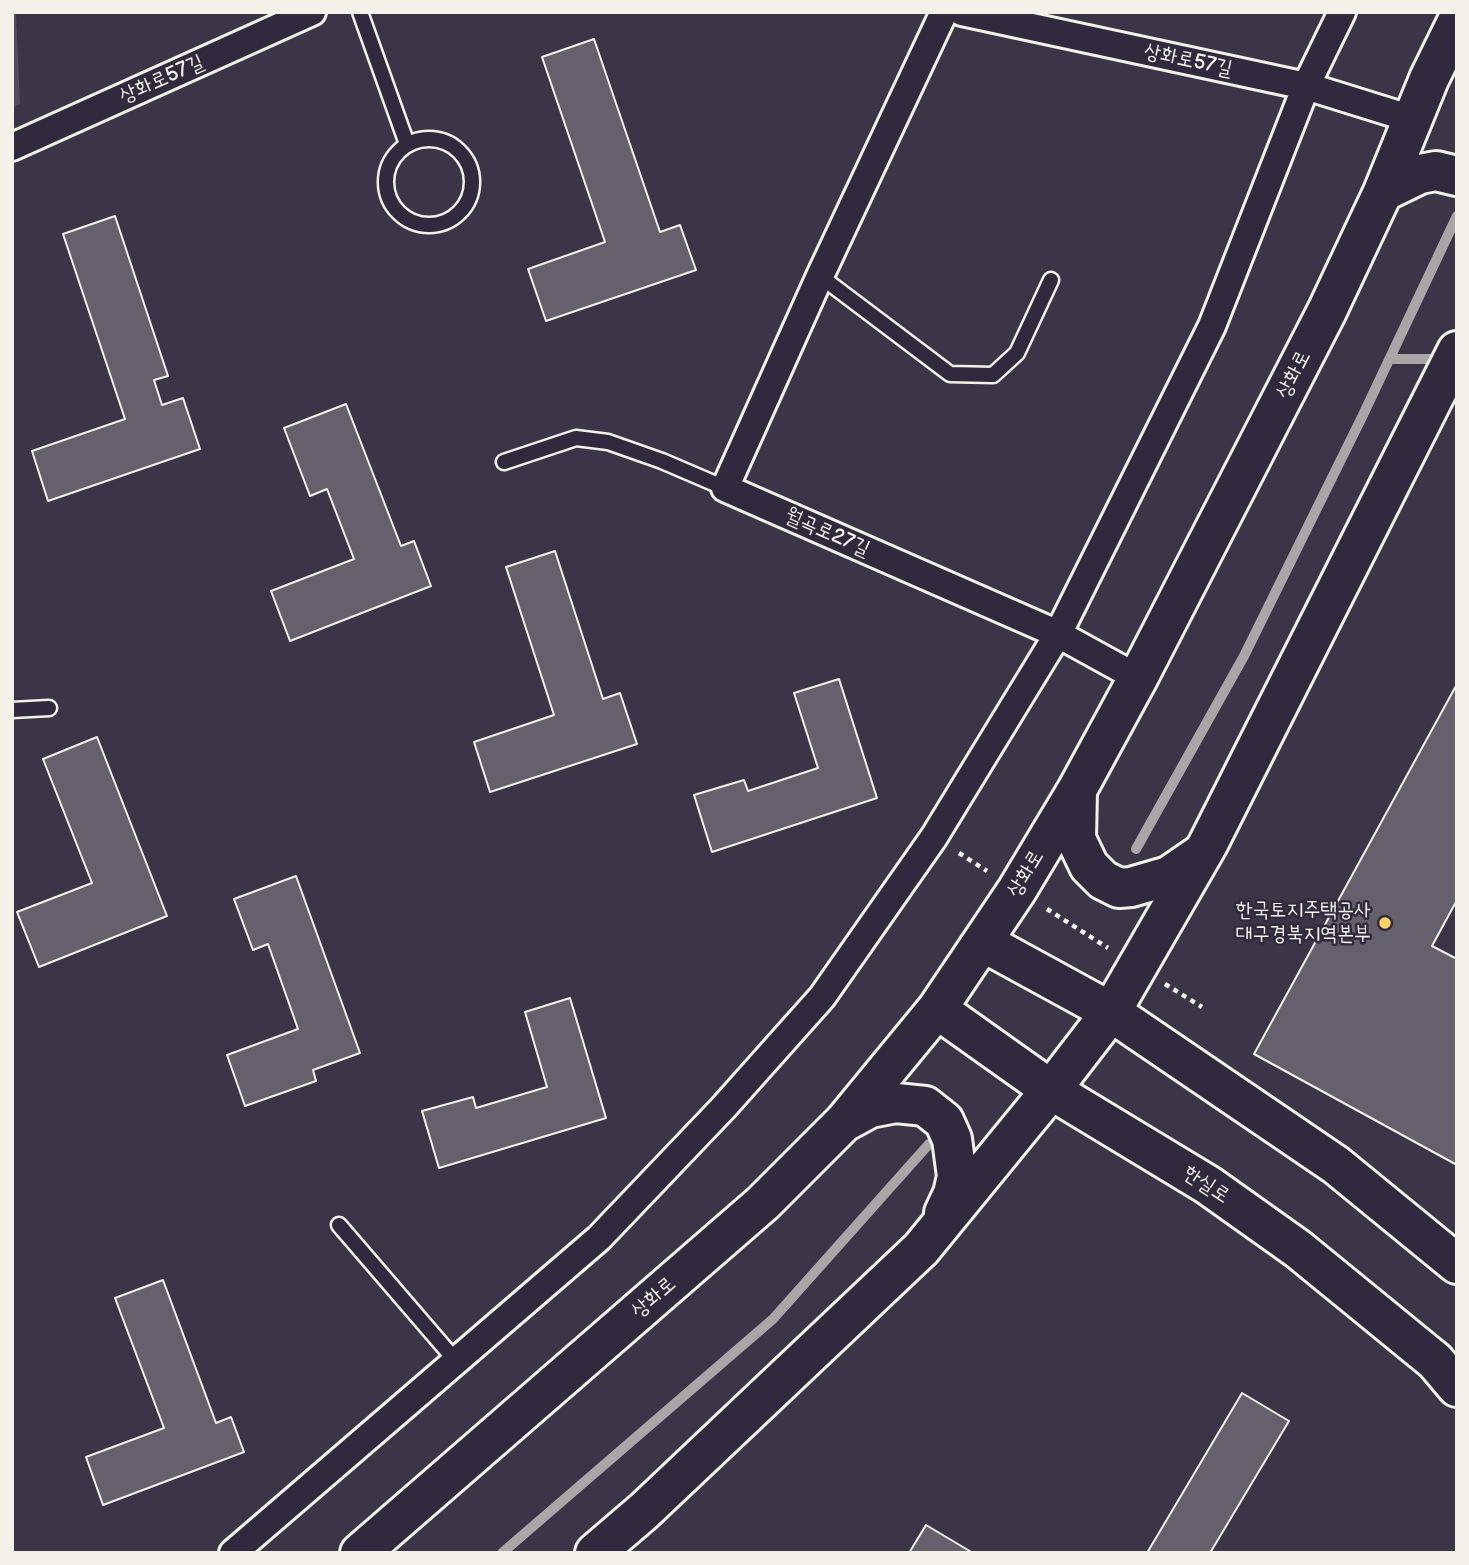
<!DOCTYPE html>
<meta charset="utf-8">
<style>
body{margin:0}
#map{position:relative;width:1469px;height:1565px;overflow:hidden;background:#3b3647;font-family:"Balsamiq Sans",sans-serif}
canvas{display:block}
.frame{position:absolute;inset:0;border:14px solid #f4f1e8;pointer-events:none}
</style>
<div id="map">
<canvas width="1469" height="1565"></canvas>
<div class="frame"></div>
</div>
<script>
const ctx = document.querySelector('canvas').getContext('2d');
ctx.lineJoin = 'round';
function fill(path, color) {
  ctx.fillStyle = color;
  ctx.fill(path, 'evenodd');
}
function shape(rows) {
  const path = new Path2D();
  for (const r of rows) {
    if (r.length === 3) {
      path.moveTo(r[0] + r[2], r[1]);
      path.arc(r[0], r[1], r[2], 0, 2 * Math.PI);
      continue;
    }
    path.moveTo(r[0], r[1]);
    for (let i = 2; i < r.length; i += 2) path.lineTo(r[i], r[i + 1]);
  }
  return path;
}
function strokePath(path, color, width, dash) {
  ctx.strokeStyle = color;
  ctx.lineWidth = width;
  ctx.lineCap = dash ? 'butt' : 'round';
  ctx.setLineDash(dash || []);
  ctx.stroke(path);
}
function drawText(font, color, halo, rows, align = 'center') {
  ctx.font = font + ' "Balsamiq Sans","Poor Story",sans-serif';
  ctx.lineWidth = 5;
  ctx.setLineDash([]);
  ctx.textBaseline = 'middle';
  ctx.strokeStyle = halo;
  ctx.fillStyle = color;
  for (const [text, x, y, turn = 0] of rows) {
    ctx.save();
    ctx.translate(x, y);
    ctx.rotate((+turn || 0) * Math.PI / 180);
    ctx.textAlign = isNaN(turn) ? turn : align;
    if (halo) ctx.strokeText(text, 0, 0);
    ctx.fillText(text, 0, 0);
    ctx.restore();
  }
}
fill(shape([
 [12,12,16,12,20,104,12,108]
]), '#534e5c');
strokePath(shape([
 [1390,359,1442,359],
 [1136,849,1244,656,1362,417,1457,216],
 [502,1553,773,1319,929,1144]
]), '#aaa6a7', 10);
const building = shape([
 [594,39,660,232,680,225,696,270,546,321,528,269,605,242,542,57,594,39],
 [115,216,168,376,154,380,162,405,183,398,200,449,48,501,32,451,125,419,63,234,115,216],
 [346,404,401,546,414,541,431,586,290,641,271,591,354,559,327,489,310,496,284,428,346,404],
 [555,551,603,699,620,693,637,744,490,792,474,742,554,715,506,567,555,551],
 [839,679,877,798,712,852,694,795,744,780,748,791,818,768,794,693,839,679],
 [1457,684,1457,900,1432,946,1457,959,1457,1165,1254,1054,1457,684],
 [97,737,167,916,39,967,17,912,92,883,43,759,97,737],
 [296,876,360,1053,313,1070,316,1081,245,1106,227,1055,298,1029,268,944,253,950,234,899,296,876],
 [570,998,606,1118,439,1168,422,1111,473,1097,476,1108,547,1087,525,1012,570,998],
 [163,1280,216,1423,231,1417,244,1452,103,1505,86,1457,164,1428,115,1298,163,1280],
 [1242,1393,1289,1421,1210,1553,1147,1553,1242,1393],
 [926,1525,973,1553,909,1553,926,1525]
]);
fill(building, '#65616c');
strokePath(building, '#f4f1e8', 2);
const lane = shape([
 [360,12,407,144],
 [429,182,43],
 [820,276,950,374,993,375,1017,353,1051,280],
 [504,462,576,438,608,442,662,461,725,488],
 [12,710,49,708],
 [339,1225,456,1361]
]);
const street = shape([
 [944,12,820,276,725,488,1058,634,1138,678],
 [962,12,1306,86,1412,119],
 [12,147,312,12],
 [233,1553,599,1238,723,1108,822,997,934,837,1058,634,1212,326,1306,86,1342,12]
]);
const secondary = shape([
 [1383,192,1420,174,1436,171,1457,176],
 [1077,790,1076,839,1089,866,1103,880,1119,888,1131,887,1169,876,1201,854],
 [983,942,1111,1012,1336,1165,1457,1264],
 [937,1009,1051,1090,1208,1185,1298,1249,1435,1361,1457,1387],
 [848,1120,870,1108,896,1103,925,1106,944,1121,952,1139,957,1176,953,1194,944,1213],
 [360,1553,763,1203,844,1122,937,1009,1017,890,1077,790,1138,678,1327,311,1383,192,1429,79,1457,22],
 [595,1553,644,1511,921,1249,1051,1090,1111,1012,1208,844,1457,351]
]);
strokePath(lane, '#f4f1e8', 19);
strokePath(street, '#f4f1e8', 32);
strokePath(secondary, '#f4f1e8', 44);
strokePath(shape([
 [959,853,987,871],
 [1047,909,1108,948],
 [1165,984,1202,1007]
]), '#f4f1e8', 4.5, [5, 5]);
strokePath(lane, '#2f2a3d', 14);
strokePath(street, '#2f2a3d', 26);
strokePath(secondary, '#2f2a3d', 38);
for (const [x, y, r, color] of [
 [1385,923,7,"#ffd166"]
]) {
  const dot = new Path2D();
  dot.arc(x, y, r, 0, 2 * Math.PI);
  ctx.fillStyle = color;
  ctx.fill(dot);
  strokePath(dot, '#2f2a3d', 2.5);
}
drawText('21px', '#f4f1e8', '#2f2a3d', [
 ["상화로57길",1188,61,12],
 ["상화로57길",162,80,-24],
 ["상화로",1294,375,-63],
 ["월곡로27길",827,533,24],
 ["상화로",1026,874,-59],
 ["한실로",1206,1185,33],
 ["상화로",654,1298,-41]
]);
drawText('21px', '#f4f1e8', '#2f2a3d', [
 ["한국토지주택공사",1371,911],
 ["대구경북지역본부",1371,935]
], 'right');
</script>
